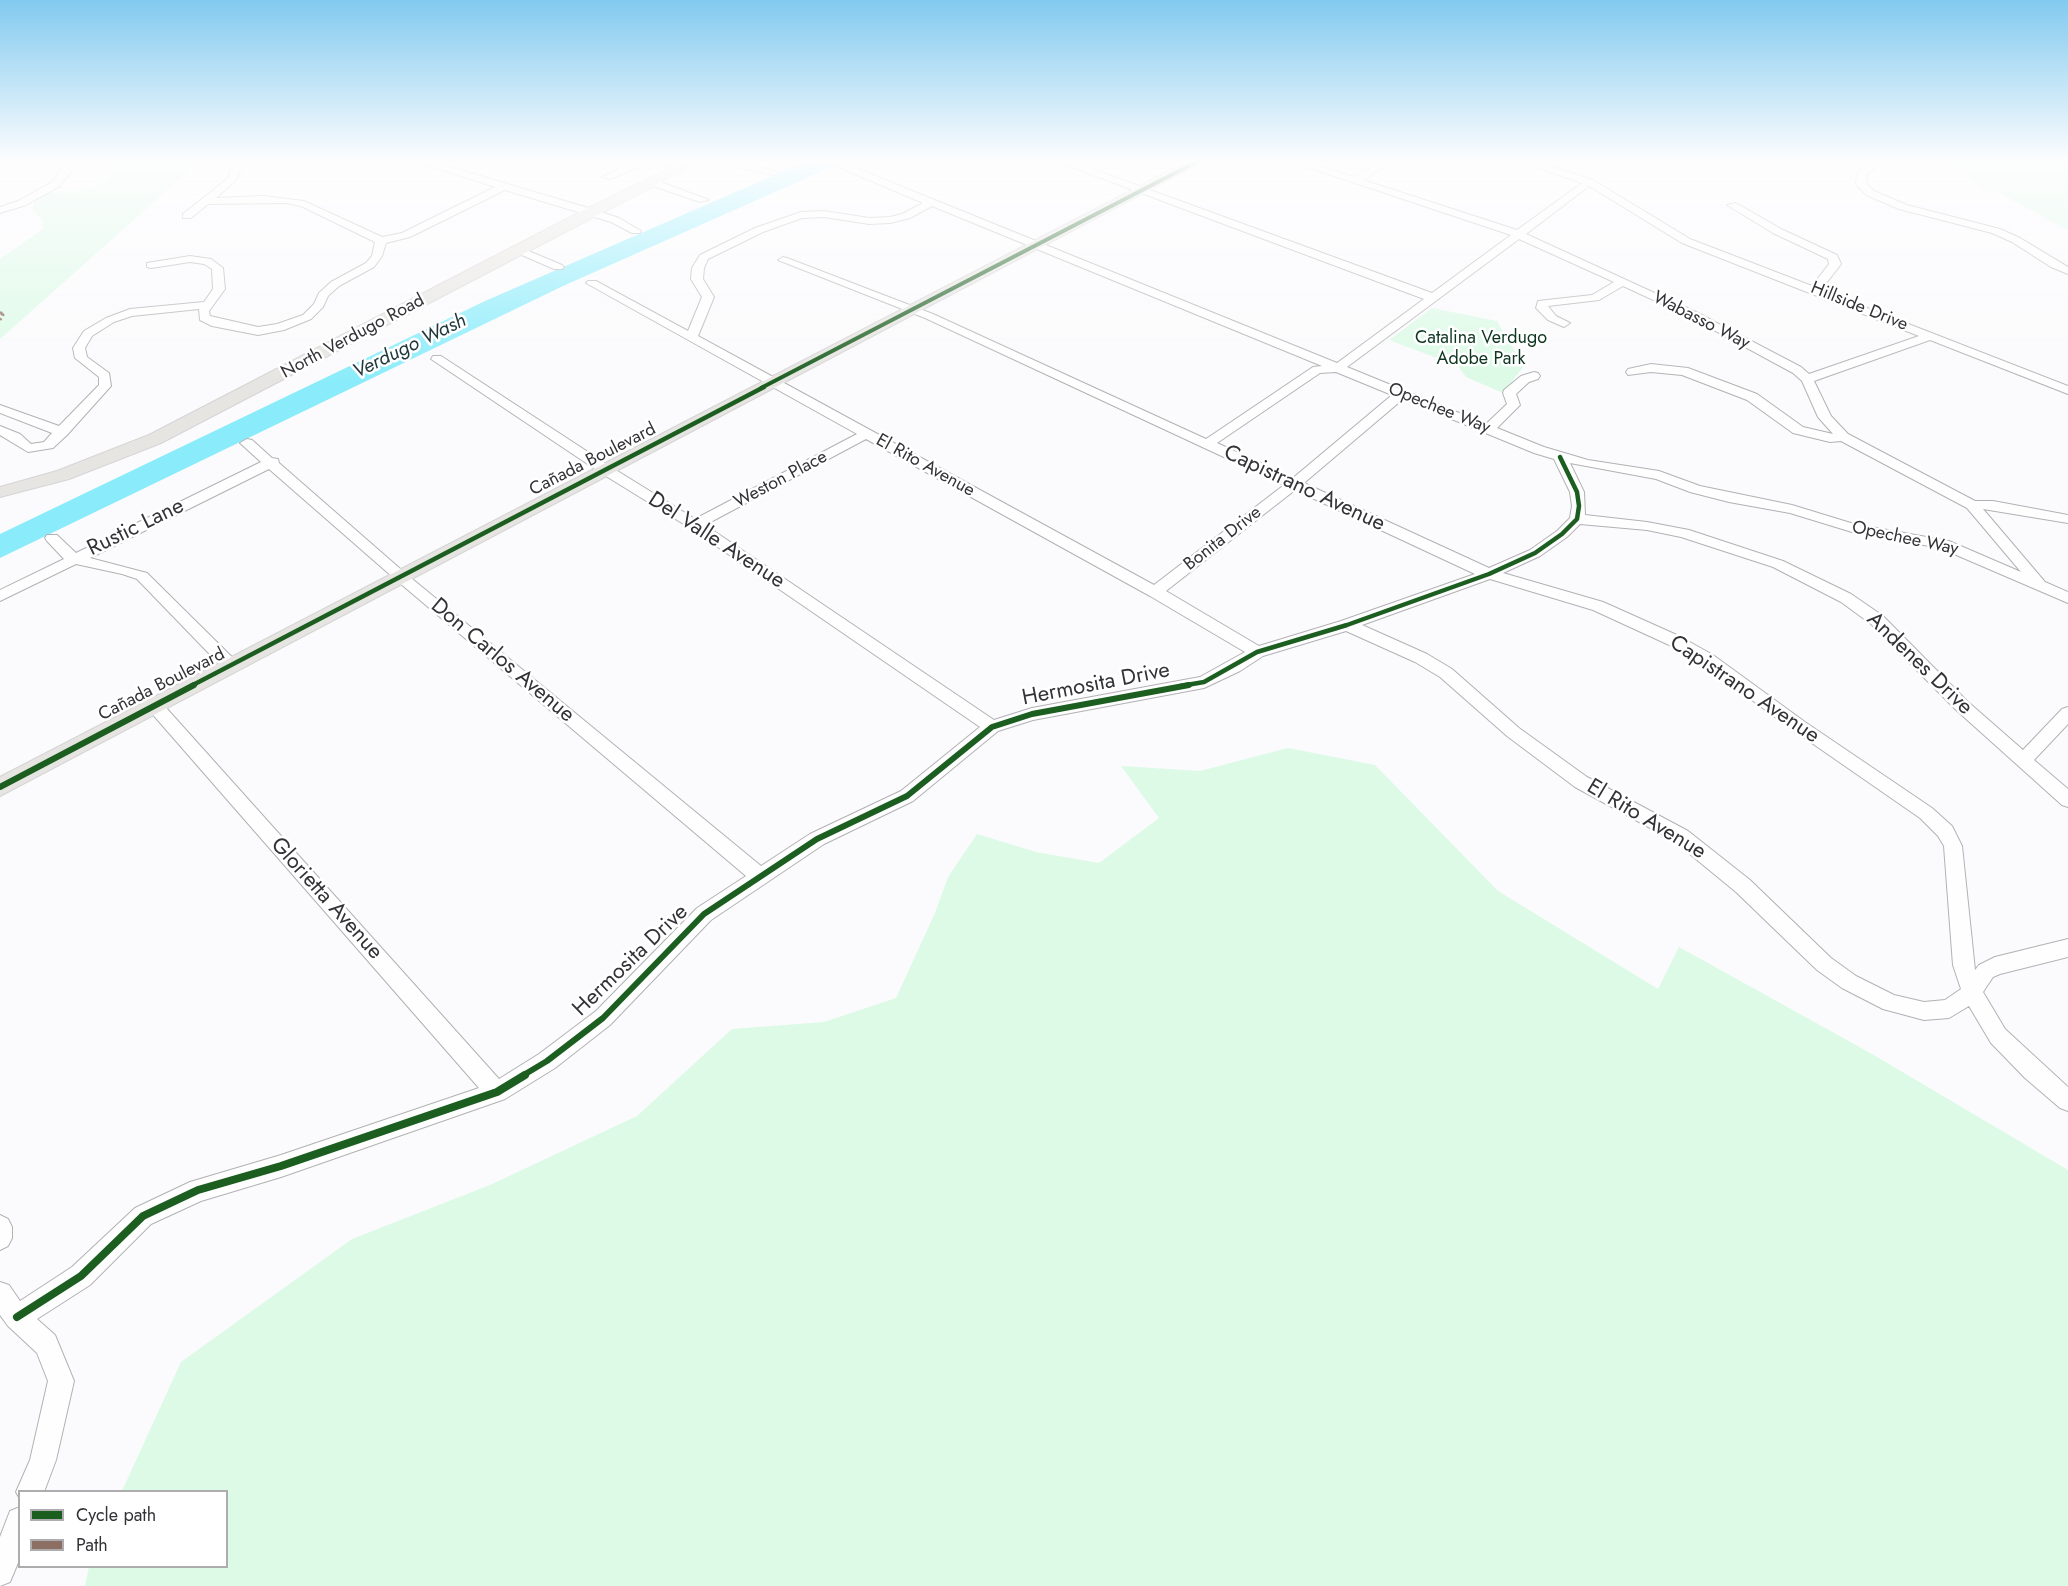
<!DOCTYPE html>
<meta charset="utf-8">
<style>
body{margin:0}
#map{position:relative;width:2068px;height:1586px;overflow:hidden;background:#fbfbfd;font-family:Jost,sans-serif}
canvas{display:block}
.legend{position:absolute;left:18px;top:1490px;width:210px;height:78px;box-sizing:border-box;background:#fff;border:2px solid #adadaf;margin:0;padding:8px 10px;list-style:none;font-size:18px;color:#333337}
.legend li{display:flex;align-items:center;gap:12px;height:30px}
.legend b{width:30px;border:2px solid #adadaf}
</style>
<div id="map">
<canvas width="2068" height="1586"></canvas>
<ul class="legend">
<li><b style="height:8px;background:#1b5e20"></b>Cycle path</li>
<li><b style="height:8px;background:#8d6e63"></b>Path</li>
</ul>
</div>
<script>
const ctx = document.querySelector('canvas').getContext('2d');
ctx.lineJoin = 'round';
function fill(path, color) {
  ctx.fillStyle = color;
  ctx.fill(path, 'evenodd');
}
function shape(rows) {
  const path = new Path2D();
  for (const r of rows) {
    path.moveTo(r[0], r[1]);
    for (let i = 2; i < r.length; i += 2) path.lineTo(r[i], r[i + 1]);
  }
  return path;
}
function strokePath(path, color, width, dash) {
  ctx.strokeStyle = color;
  ctx.lineWidth = width;
  ctx.lineCap = dash ? 'butt' : 'round';
  ctx.setLineDash(dash || []);
  ctx.stroke(path);
}
function drawText(font, color, halo, rows, align = 'center') {
  ctx.font = font + ' Jost,sans-serif';
  ctx.lineWidth = 5;
  ctx.setLineDash([]);
  ctx.textBaseline = 'middle';
  ctx.strokeStyle = halo;
  ctx.fillStyle = color;
  for (const [text, x, y, turn = 0] of rows) {
    ctx.save();
    ctx.translate(x, y);
    ctx.rotate((+turn || 0) * Math.PI / 180);
    ctx.textAlign = isNaN(turn) ? turn : align;
    if (halo) ctx.strokeText(text, 0, 0);
    ctx.fillText(text, 0, 0);
    ctx.restore();
  }
}
fill(shape([
 [111,160,201,160,0,339,0,259,43,229,42,220,32,209,34,203,48,192,88,190,104,182,118,171],
 [1945,160,2068,160,2068,230,1995,191,1986,192,1965,173],
 [1432,308,1497,321,1524,366,1503,393,1466,377,1458,366,1389,340],
 [1288,748,1375,765,1498,891,1658,989,1679,947,1872,1054,2068,1170,2068,1586,85,1586,89,1567,226,1566,226,1492,122,1491,181,1362,352,1239,490,1185,637,1116,732,1029,824,1022,896,998,935,913,948,877,977,834,1036,852,1099,863,1159,818,1121,766,1200,771]
]), '#dcfae6');
fill(shape([
 [809,160,847,160,563,286,0,558,0,534,485,301]
]), '#8aecfa');
const minor = shape([
 [69,160,79,160,60,186,26,205,0,213,0,207,18,201,52,182,69,160],
 [235,160,245,160,236,180,216,198,263,196,304,201,382,237,402,233,495,187,411,160,427,160,595,210,619,218,641,231,640,233,632,233,611,222,505,190,410,237,386,243,382,256,374,267,339,286,328,296,323,307,311,319,284,330,258,335,212,326,200,320,199,309,132,316,114,322,92,336,85,348,87,357,109,373,111,386,67,435,53,448,28,452,0,435,0,426,20,434,31,444,44,442,52,433,0,413,0,405,59,426,99,385,99,377,75,358,73,348,84,331,106,318,130,309,204,302,213,289,212,269,204,264,190,262,151,268,147,267,147,263,190,256,211,259,223,268,225,289,209,311,210,316,258,327,277,324,303,315,314,304,319,293,331,282,366,263,372,256,375,242,301,206,286,203,208,204,191,218,183,218,183,214,227,179,235,160],
 [668,160,685,167,680,170,654,161,610,179,602,177,634,161,668,160],
 [732,160,743,160,748,164,778,172,773,175,742,168,732,160],
 [822,160,836,160,1337,363,1424,299,1053,160,1068,160,1432,293,1511,235,1286,160,1301,160,1354,177,1384,160,1396,160,1363,180,1517,230,1582,183,1517,160,1532,160,1593,180,1690,239,1812,286,1829,264,1828,259,1773,233,1727,205,1736,203,1781,229,1837,255,1841,264,1821,290,2068,386,2068,394,1930,340,1814,381,1831,416,1848,434,1975,501,1993,501,2068,515,2068,523,1983,509,2045,582,2068,592,2068,603,1940,548,1852,532,1790,513,1729,502,1690,492,1656,479,1570,463,1584,492,1585,515,1647,522,1689,530,1783,561,1851,594,1883,616,1967,701,2023,750,2062,709,2068,707,2068,724,2034,760,2068,789,2068,807,2062,805,1955,709,1871,624,1841,602,1773,567,1681,537,1647,530,1580,524,1567,537,1540,556,1503,573,1603,602,1679,636,1713,655,1805,722,1932,808,1952,826,1962,846,1975,970,1979,965,1995,957,2068,939,2068,957,2000,974,1993,977,1983,992,2005,1029,2068,1087,2068,1111,2060,1108,2025,1078,1991,1043,1969,1006,1949,1018,1924,1020,1883,1009,1842,988,1817,970,1736,892,1674,841,1575,787,1507,736,1440,677,1415,662,1346,631,1263,656,1240,671,1204,688,1033,720,998,731,913,801,824,844,711,920,610,1025,555,1068,505,1099,281,1177,201,1201,151,1224,90,1285,37,1319,55,1335,74,1381,56,1460,44,1492,20,1492,20,1499,16,1492,30,1460,48,1381,37,1353,8,1326,0,1315,0,1282,9,1285,20,1301,72,1267,135,1208,190,1182,281,1155,479,1088,148,709,146,705,148,701,160,701,499,1079,539,1054,596,1011,697,908,746,876,395,579,269,469,90,558,147,573,237,662,239,666,237,670,225,670,137,579,122,574,76,564,0,601,0,590,64,559,47,541,45,538,47,535,57,535,76,553,261,462,240,443,247,439,252,440,272,458,278,459,279,463,405,573,761,866,810,834,901,791,980,727,690,528,601,473,431,359,433,356,441,356,611,467,695,519,857,434,586,283,588,281,596,281,688,331,702,297,691,279,692,268,700,255,755,228,801,212,824,211,869,218,890,217,902,214,923,203,822,160],
 [1589,186,1682,243,1919,336,1809,374,1801,367,1696,312,1526,234,1589,186],
 [932,206,1322,366,1313,367,1206,439,933,314,787,258,783,257,778,260,925,318,1284,485,1154,585,698,336,714,297,703,279,704,268,708,259,763,232,802,218,824,217,869,224,890,223,910,218,932,206],
 [1519,239,1614,282,1592,295,1538,301,1536,308,1548,320,1564,327,1570,323,1556,316,1548,306,1599,300,1623,286,1688,316,1793,373,1802,381,1818,417,1833,434,1803,427,1757,394,1688,368,1651,364,1628,369,1626,372,1628,375,1651,372,1682,375,1747,400,1793,433,1830,442,1841,441,1967,508,2021,572,1949,541,1854,524,1792,505,1700,486,1659,471,1588,460,1544,447,1497,428,1520,405,1516,394,1529,382,1538,379,1540,376,1538,373,1534,372,1521,376,1504,390,1503,393,1507,404,1486,424,1347,367,1519,239],
 [1336,372,1392,395,1293,478,1217,443,1320,373,1336,372],
 [1403,399,1534,453,1554,459,1570,492,1572,506,1570,518,1557,531,1530,550,1489,568,1304,483,1403,399],
 [866,439,1150,596,1245,652,1200,677,1032,708,994,720,705,525,866,439],
 [1295,490,1475,574,1341,621,1259,646,1166,591,1295,490],
 [1490,579,1593,610,1667,644,1701,663,1793,730,1920,818,1938,836,1944,846,1953,965,1961,989,1945,1000,1924,1002,1894,995,1856,976,1831,958,1750,880,1688,831,1587,777,1519,728,1452,669,1427,654,1362,625,1490,579],
 [1873,160,1885,160,1867,174,1866,183,1874,191,1907,205,2000,229,2020,238,2068,267,2068,274,2051,267,2012,242,1992,233,1899,209,1866,195,1856,184,1857,173,1873,160],
 [647,180,655,180,709,200,700,202,647,184,647,180],
 [519,247,562,265,564,267,562,269,554,269,515,252,514,250,519,247],
 [0,1215,8,1219,12,1227,12,1238,8,1246,0,1250,0,1215],
 [20,1507,20,1558,10,1582,0,1586,0,1537,10,1511,20,1507]
]);
const major = shape([
 [687,160,703,160,161,443,69,479,0,497,0,487,57,471,149,435,586,209,687,160],
 [1190,160,1206,160,0,796,0,777,1190,160]
]);
strokePath(minor, '#b2b2b5', 2);
strokePath(major, '#d5d5d6', 2);
fill(minor, '#fefeff');
fill(major, '#e7e5e1');
strokePath(shape([
 [0,312,3,315,0,320]
]), '#8d6e63', 3, [5, 3]);
strokePath(shape([
 [761,388,1200,160]
]), '#1b5e20', 4);
strokePath(shape([
 [191,686,764,387],
 [1181,686,1204,682,1257,652,1347,625,1489,574,1535,553,1562,534,1577,519,1579,506,1577,492,1560,457]
]), '#1b5e20', 4.5);
strokePath(shape([
 [0,787,194,685],
 [522,1076,547,1061,603,1018,704,914,817,839,907,796,992,727,1032,714,1189,685]
]), '#1b5e20', 6);
strokePath(shape([
 [17,1317,81,1276,143,1216,198,1190,281,1166,497,1092,525,1075]
]), '#1b5e20', 8);
const sky = ctx.createLinearGradient(0, 0, 0, 382);
sky.addColorStop(0, '#82caef');
sky.addColorStop(0.42, '#fdfdfe');
sky.addColorStop(1, '#fdfdfe00');
ctx.fillStyle = sky;
ctx.fillRect(0, 0, 2068, 382);
drawText('18px', '#333337', '#fff', [
 ["Hillside Drive",1859,307,22],
 ["Wabasso Way",1701,321,27],
 ["North Verdugo Road",353,337,-28],
 ["Opechee Way",1439,409,22],
 ["Cañada Boulevard",593,460,-27],
 ["El Rito Avenue",925,466,29],
 ["Weston Place",781,480,-28],
 ["Bonita Drive",1223,539,-38],
 ["Opechee Way",1905,539,12],
 ["Cañada Boulevard",162,685,-27]
]);
drawText('18px', '#0e361f', '#fff', [
 ["Catalina Verdugo",1481,339],
 ["Adobe Park",1481,360]
]);
drawText('italic 20px', '#1f363a', '#fff', [
 ["Verdugo Wash",410,347,-26]
]);
drawText('22px', '#333337', '#fff', [
 ["Capistrano Avenue",1304,489,25],
 ["Rustic Lane",136,528,-26],
 ["Del Valle Avenue",716,541,33],
 ["Don Carlos Avenue",502,661,40],
 ["Andenes Drive",1919,664,44],
 ["Hermosita Drive",1096,685,-11],
 ["Capistrano Avenue",1744,690,34],
 ["El Rito Avenue",1646,820,31],
 ["Glorietta Avenue",326,899,48],
 ["Hermosita Drive",631,961,-44]
]);
</script>
